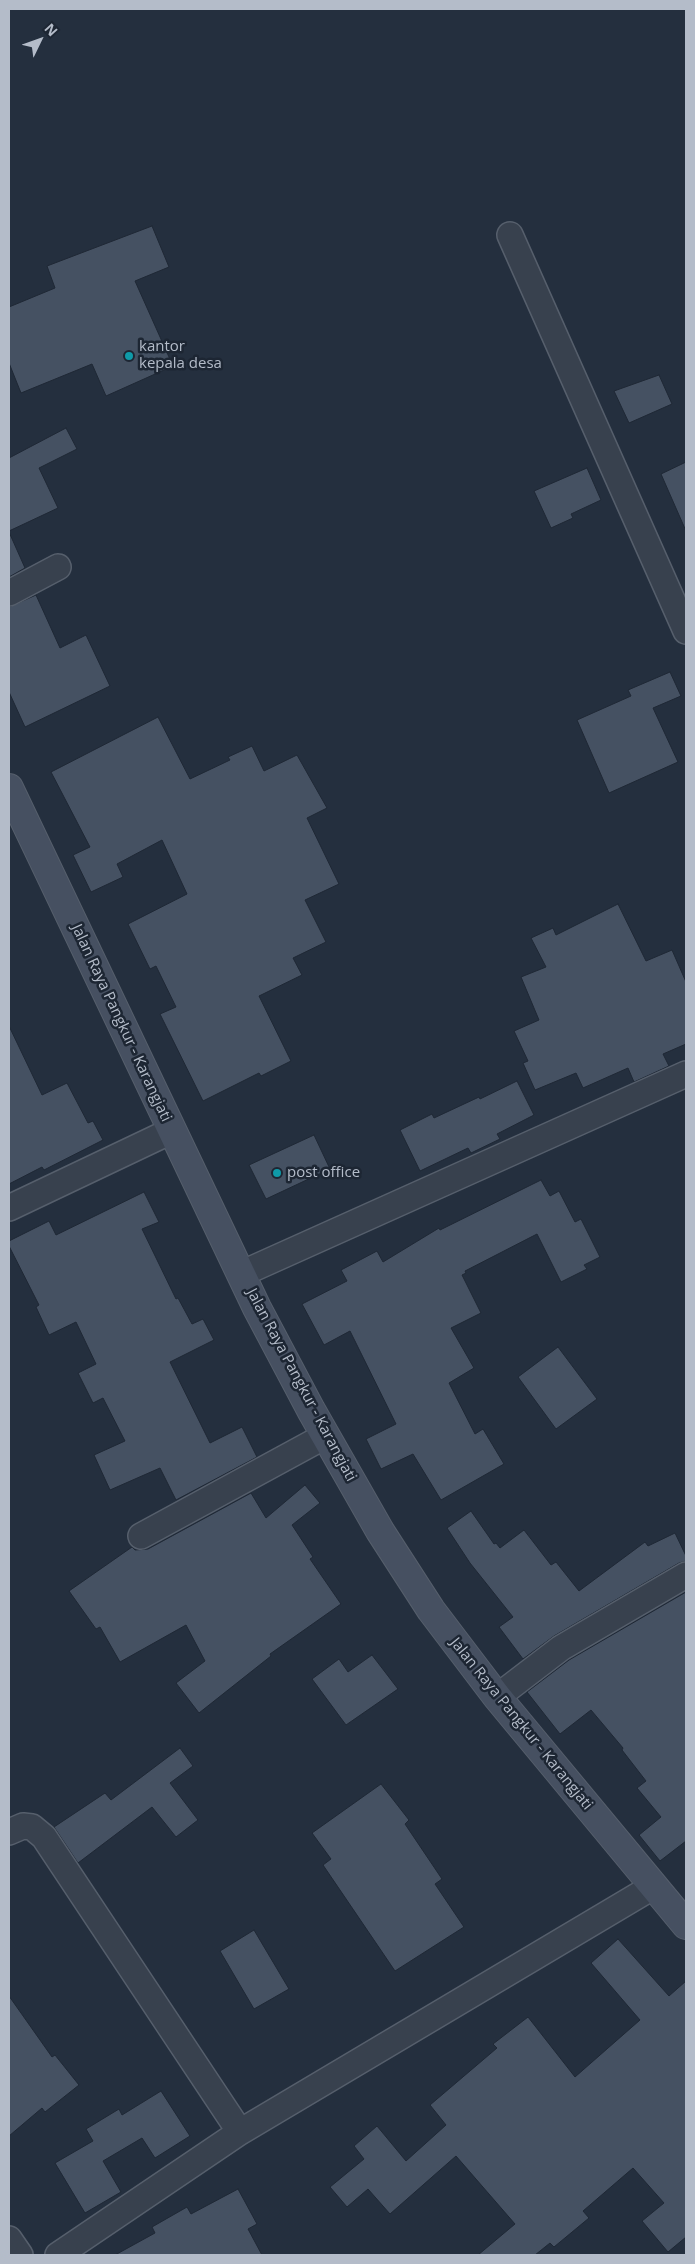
<!DOCTYPE html>
<style>
body{margin:0}
#map{position:relative;width:695px;height:2264px;overflow:hidden;background:#242f3e;font-family:"Open Sans",sans-serif}
canvas{display:block}
.frame{position:absolute;inset:0;border:10px solid #b4bcc9;pointer-events:none}
.north{position:absolute;left:15px;top:15px;width:50px;height:50px;-webkit-text-stroke:4px #1d2633;paint-order:stroke;rotate:48deg;font-size:14px;font-weight:700;line-height:20px;text-align:center;color:#b4bcc9}
.north::after{content:'';display:block;margin:auto;width:18px;height:22px;background:#b4bcc9;clip-path:polygon(50% 0,100% 100%,50% 72%,0 100%)}
</style>
<div id="map">
<canvas width="695" height="2264"></canvas>
<div class="frame"></div>
<div class="north">N</div>
</div>
<script>
const ctx = document.querySelector('canvas').getContext('2d');
ctx.lineJoin = 'round';
function fill(path, color) {
  ctx.fillStyle = color;
  ctx.fill(path, 'evenodd');
}
function shape(rows) {
  const path = new Path2D();
  for (const r of rows) {
    path.moveTo(r[0], r[1]);
    for (let i = 2; i < r.length; i += 2) path.lineTo(r[i], r[i + 1]);
  }
  return path;
}
function strokePath(path, color, width, dash) {
  ctx.strokeStyle = color;
  ctx.lineWidth = width;
  ctx.lineCap = dash ? 'butt' : 'round';
  ctx.setLineDash(dash || []);
  ctx.stroke(path);
}
function drawText(font, color, halo, rows, align = 'center') {
  ctx.font = font + ' "Open Sans",sans-serif';
  ctx.lineWidth = 5;
  ctx.setLineDash([]);
  ctx.textBaseline = 'middle';
  ctx.strokeStyle = halo;
  ctx.fillStyle = color;
  for (const [text, x, y, turn = 0] of rows) {
    ctx.save();
    ctx.translate(x, y);
    ctx.rotate((+turn || 0) * Math.PI / 180);
    ctx.textAlign = isNaN(turn) ? turn : align;
    if (halo) ctx.strokeText(text, 0, 0);
    ctx.fillText(text, 0, 0);
    ctx.restore();
  }
}
const building = shape([
 [152,226,169,267,135,281,173,366,106,396,92,364,21,393,9,363,9,307,55,288,47,266,152,226],
 [659,375,672,404,629,423,614,391,659,375],
 [66,428,77,449,39,468,58,508,9,531,9,458,66,428],
 [686,462,686,531,661,474,686,462],
 [587,468,601,500,571,514,573,518,551,528,534,491,587,468],
 [9,532,25,568,9,577,9,532],
 [36,595,60,648,86,635,110,686,25,727,9,692,9,607,36,595],
 [670,672,681,696,653,708,678,762,609,793,577,720,631,696,628,690,670,672],
 [158,717,190,779,230,760,228,757,252,746,264,771,297,755,327,808,307,818,339,884,305,900,326,942,293,958,302,975,259,996,291,1061,261,1076,259,1073,203,1101,160,1014,176,1007,156,966,150,969,128,924,187,894,162,840,117,864,123,877,91,892,73,855,90,847,51,772,158,717],
 [618,904,646,961,672,950,686,982,686,1044,663,1054,669,1066,634,1082,628,1068,583,1088,576,1073,535,1090,523,1063,528,1061,514,1031,539,1020,521,977,546,967,531,938,553,928,556,935,618,904],
 [9,1026,42,1095,67,1083,88,1123,93,1121,103,1140,44,1170,42,1167,9,1184,9,1026],
 [517,1081,534,1115,497,1134,500,1139,471,1153,468,1148,420,1171,400,1130,432,1114,434,1118,479,1097,480,1099,517,1081],
 [314,1135,330,1169,266,1199,249,1165,314,1135],
 [541,1180,550,1196,559,1191,575,1222,581,1219,600,1257,584,1265,587,1269,561,1282,537,1234,465,1271,466,1273,462,1275,481,1313,451,1328,474,1368,449,1383,475,1434,483,1429,504,1464,441,1500,413,1454,381,1469,366,1439,396,1424,350,1331,324,1345,302,1304,347,1281,341,1270,377,1251,383,1262,439,1228,440,1230,541,1180],
 [144,1192,159,1222,142,1229,176,1299,178,1298,192,1324,203,1319,214,1340,170,1362,210,1443,242,1427,257,1457,176,1500,160,1468,110,1490,94,1455,125,1441,103,1398,93,1403,78,1373,96,1364,76,1322,49,1335,36,1307,39,1305,9,1246,9,1241,49,1221,56,1235,144,1192],
 [558,1347,597,1399,556,1429,518,1377,558,1347],
 [305,1485,320,1503,292,1525,313,1557,310,1559,341,1604,270,1654,271,1656,199,1713,176,1683,205,1661,186,1625,120,1662,100,1627,96,1629,69,1591,132,1547,135,1550,148,1549,251,1493,266,1518,305,1485],
 [471,1511,494,1544,496,1543,500,1548,524,1530,551,1565,556,1562,579,1591,645,1542,648,1546,675,1533,686,1556,686,1561,679,1563,554,1636,523,1659,499,1627,513,1617,470,1563,447,1528,471,1511],
 [686,1592,686,1841,660,1861,639,1835,661,1817,637,1788,646,1781,622,1750,623,1748,591,1710,560,1734,527,1692,569,1660,686,1592],
 [372,1655,398,1689,346,1725,312,1679,339,1659,348,1672,372,1655],
 [180,1748,193,1766,170,1783,198,1820,176,1837,152,1807,78,1863,54,1827,105,1793,111,1800,180,1748],
 [381,1784,409,1820,405,1824,442,1879,435,1884,464,1927,395,1971,323,1865,331,1859,312,1833,381,1784],
 [254,1930,289,1989,254,2009,220,1951,254,1930],
 [618,1939,669,1996,686,1981,686,2237,668,2252,642,2221,664,2203,633,2168,583,2211,589,2218,554,2247,550,2243,535,2255,478,2255,515,2224,456,2156,390,2214,368,2189,347,2207,330,2187,364,2159,354,2146,377,2126,406,2161,446,2125,430,2105,497,2048,493,2044,528,2017,575,2077,640,2020,591,1963,618,1939],
 [9,1996,52,2057,55,2055,79,2085,45,2112,42,2108,9,2136,9,1996],
 [161,2091,190,2136,155,2158,142,2138,103,2161,121,2192,85,2213,55,2163,93,2141,86,2129,119,2109,122,2115,161,2091],
 [238,2189,257,2224,248,2229,262,2255,115,2255,155,2233,152,2227,187,2207,191,2214,238,2189]
]);
fill(building, '#455162');
strokePath(building, '#1f2835', 1);
const minor = shape([
 [510,235,686,631],
 [9,593,58,567],
 [9,1208,171,1131],
 [241,1274,686,1074],
 [141,1536,325,1436],
 [497,1697,561,1648,686,1575],
 [9,1832,23,1826,32,1827,44,1837,240,2132],
 [9,2239,20,2255],
 [58,2255,240,2132,654,1886]
]);
const secondary = shape([
 [9,788,257,1308,311,1410,380,1531,431,1610,497,1697,686,1925]
]);
strokePath(minor, '#565f6c', 28);
strokePath(secondary, '#565f6c', 30);
strokePath(minor, '#38414e', 25);
strokePath(secondary, '#465061', 28);
for (const [x, y, r, color] of [
 [129,356,5,"#0f9aa8"],
 [277,1173,5,"#0f9aa8"]
]) {
  const dot = new Path2D();
  dot.arc(x, y, r, 0, 2 * Math.PI);
  ctx.fillStyle = color;
  ctx.fill(dot);
  strokePath(dot, '#1d2633', 2);
}
drawText('15px', '#b4bcc9', '#1d2633', [
 ["kantor",139,347],
 ["kepala desa",139,364],
 ["post office",287,1173]
], 'left');
drawText('15px', '#b4bcc9', '#1d2633', [
 ["Jalan Raya Pangkur - Karangjati",121,1023,65],
 ["Jalan Raya Pangkur - Karangjati",301,1385,62],
 ["Jalan Raya Pangkur - Karangjati",521,1724,51]
]);
</script>
